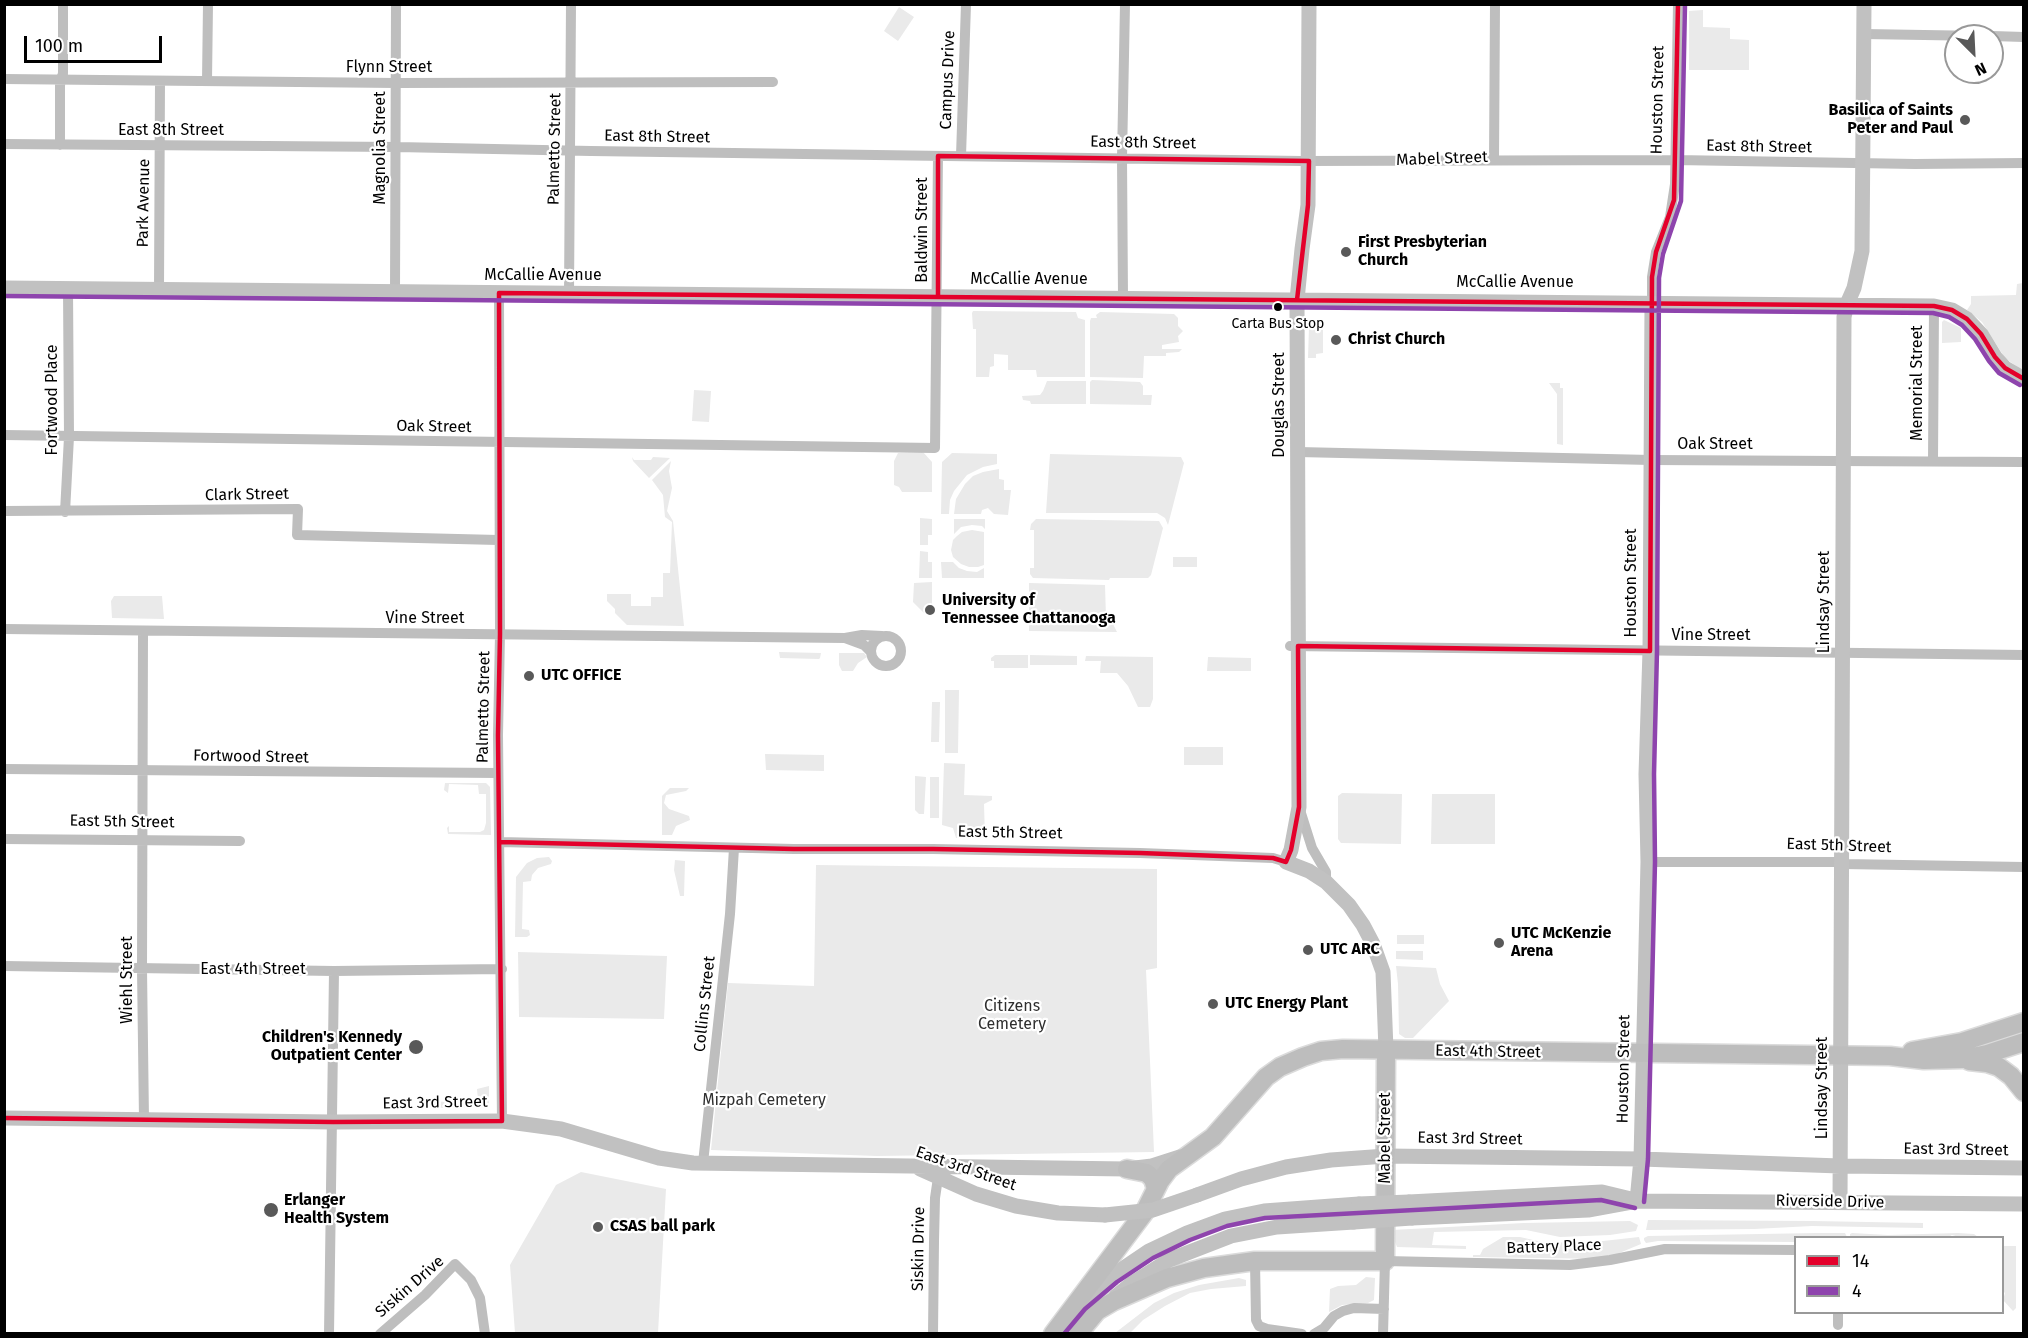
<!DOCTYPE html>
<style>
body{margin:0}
#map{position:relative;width:2028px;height:1338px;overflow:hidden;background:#fff;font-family:"Fira Sans",sans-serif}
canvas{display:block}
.frame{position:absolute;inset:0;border:6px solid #000;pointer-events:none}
.legend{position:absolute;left:1794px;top:1236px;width:210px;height:78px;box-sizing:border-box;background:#fff;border:2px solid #999;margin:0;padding:8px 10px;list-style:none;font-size:18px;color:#000}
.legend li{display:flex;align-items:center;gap:12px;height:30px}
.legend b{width:30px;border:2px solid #999}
.north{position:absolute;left:1944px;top:24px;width:60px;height:60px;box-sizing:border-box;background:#fff;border:2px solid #999;border-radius:50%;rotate:156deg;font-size:16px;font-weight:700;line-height:24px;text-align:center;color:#000}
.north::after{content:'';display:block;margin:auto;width:21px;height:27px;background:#595959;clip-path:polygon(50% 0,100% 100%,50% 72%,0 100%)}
.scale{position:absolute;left:24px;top:36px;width:138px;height:27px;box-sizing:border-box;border:3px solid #000;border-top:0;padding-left:8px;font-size:18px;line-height:21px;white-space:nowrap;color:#000;-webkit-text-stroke:4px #fff;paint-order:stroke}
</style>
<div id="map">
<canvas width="2028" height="1338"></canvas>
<div class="frame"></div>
<ul class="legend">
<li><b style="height:8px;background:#e4002b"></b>14</li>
<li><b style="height:8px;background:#8e44ad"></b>4</li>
</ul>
<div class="north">N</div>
<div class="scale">100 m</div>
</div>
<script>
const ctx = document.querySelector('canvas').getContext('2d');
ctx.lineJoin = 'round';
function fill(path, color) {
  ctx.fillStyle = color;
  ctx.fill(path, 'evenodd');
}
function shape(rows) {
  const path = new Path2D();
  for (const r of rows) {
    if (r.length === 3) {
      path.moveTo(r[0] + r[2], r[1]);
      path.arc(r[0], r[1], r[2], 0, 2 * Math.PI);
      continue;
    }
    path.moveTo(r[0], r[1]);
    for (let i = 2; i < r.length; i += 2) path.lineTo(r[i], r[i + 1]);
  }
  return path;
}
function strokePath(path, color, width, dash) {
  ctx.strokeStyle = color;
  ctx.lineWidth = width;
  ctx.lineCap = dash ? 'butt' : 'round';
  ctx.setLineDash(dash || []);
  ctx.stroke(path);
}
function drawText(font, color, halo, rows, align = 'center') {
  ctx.font = font + ' "Fira Sans",sans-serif';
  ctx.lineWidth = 4.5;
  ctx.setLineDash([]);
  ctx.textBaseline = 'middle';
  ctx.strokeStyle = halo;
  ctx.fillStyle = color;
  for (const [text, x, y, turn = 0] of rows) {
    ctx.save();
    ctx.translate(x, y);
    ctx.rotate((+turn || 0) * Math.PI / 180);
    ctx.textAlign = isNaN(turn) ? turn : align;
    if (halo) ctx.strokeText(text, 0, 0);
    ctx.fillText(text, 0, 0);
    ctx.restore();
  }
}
fill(shape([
 [899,7,914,17,898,41,884,31],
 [1703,10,1703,27,1730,28,1730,39,1749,40,1749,70,1689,70,1689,11],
 [2023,283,2023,371,2005,358,1982,322,1967,310,1971,304,1971,296,2016,295,2017,284],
 [973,311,1076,312,1078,318,1085,320,1085,377,1037,377,1036,370,1008,370,1008,355,994,354,994,366,990,367,989,377,976,377,976,329,973,329,972,313],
 [1100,312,1174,314,1178,318,1178,326,1183,331,1178,336,1179,342,1162,345,1162,349,1182,349,1179,352,1166,353,1166,356,1144,356,1143,378,1090,377,1090,321,1091,318,1097,318,1096,315],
 [1944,320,1961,328,1961,342,1942,343,1942,322],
 [1309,327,1323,327,1323,353,1316,354,1316,358,1308,358],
 [1092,380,1140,382,1143,386,1143,395,1152,395,1151,405,1090,404,1090,382],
 [1047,381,1086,381,1086,404,1031,404,1030,401,1023,400,1022,396,1040,395,1043,391],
 [1549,383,1560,383,1560,388,1563,388,1563,445,1557,444,1557,394],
 [694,390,711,391,709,422,692,421],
 [923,452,932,462,932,492,902,492,899,487,894,485,894,461,898,453],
 [952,453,997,454,997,464,983,467,967,475,954,491,950,500,949,514,941,514,942,462],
 [1050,454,1181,457,1184,463,1168,525,1165,518,1157,513,1046,513],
 [632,457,634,460,651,460,653,457,670,458,649,478,633,461],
 [671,461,669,471,672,488,667,511,673,521,684,626,627,625,615,613,615,609,607,601,607,594,631,594,631,606,651,606,651,597,663,597,663,573,670,573,672,522,665,517,663,495,652,480],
 [999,469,999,479,1004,480,1004,490,1011,490,1008,515,994,514,988,508,982,510,981,514,954,514,956,499,965,484,973,476,983,472],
 [920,518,932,519,932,535,928,535,928,545,920,545],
 [954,519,985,519,985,529,982,526,972,525,961,527,954,534],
 [1036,519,1159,521,1163,528,1151,575,1148,578,1110,578,1109,580,1033,578,1030,574,1030,568,1034,568,1034,530,1030,530,1031,524],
 [972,530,984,532,984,565,978,567,969,567,961,564,953,557,951,550,953,540,957,536,962,532],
 [920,551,928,552,928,562,932,562,932,578,919,578],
 [1173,557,1197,557,1197,567,1173,567],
 [941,562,953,562,959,568,967,571,977,572,984,568,984,578,942,578],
 [932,582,932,614,925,614,913,602,914,583],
 [1029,583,1105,585,1106,618,1112,622,1117,632,1029,631],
 [114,596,162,596,164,619,112,618,111,601],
 [779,652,821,653,820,658,819,659,780,658],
 [839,653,864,653,867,657,858,663,853,671,842,671,839,665],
 [995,655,1028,655,1028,668,994,668,994,661,991,661,991,658],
 [1030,655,1077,656,1077,665,1030,665],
 [1086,656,1153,657,1153,699,1150,707,1138,707,1128,686,1117,673,1100,673,1101,661,1085,661],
 [1208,657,1251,658,1251,671,1207,671],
 [945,690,959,690,958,753,945,753],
 [932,702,940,702,939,742,931,742],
 [1184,747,1223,747,1223,765,1184,765],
 [765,754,824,755,824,771,766,770],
 [944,763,965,764,964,795,992,796,992,800,984,804,985,838,956,838,953,828,942,825],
 [915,776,926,777,924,814,919,814,915,810],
 [930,777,939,777,939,818,930,818],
 [445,783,486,783,490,787,491,835,448,834,447,828,449,826,449,832,480,832,484,830,486,823,486,794,479,794,478,785,449,784,448,793,444,790],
 [670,788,689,788,686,791,666,795,664,803,669,809,689,816,690,820,676,826,672,835,662,835,662,796],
 [1342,793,1402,794,1401,844,1341,843,1338,839,1338,796],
 [1432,794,1495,794,1495,844,1431,844],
 [549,857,552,861,551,864,538,868,532,875,531,881,523,882,522,929,529,930,530,935,527,937,515,937,516,877,527,863,537,858],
 [675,860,685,861,684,896,680,896,674,870],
 [816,865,1157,869,1157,968,1146,970,1154,1152,877,1156,711,1150,728,983,814,986],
 [1397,935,1424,935,1424,944,1397,944],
 [1396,951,1423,951,1423,960,1396,959],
 [518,952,667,956,664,1019,519,1017],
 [1396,966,1436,968,1440,984,1449,1001,1413,1038,1405,1038,1399,1034,1398,984],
 [489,1086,489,1103,484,1107,431,1108,431,1101,446,1102,478,1100,477,1089],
 [581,1172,666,1189,658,1333,515,1333,510,1265,556,1185],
 [1648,1220,1812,1221,1923,1223,1923,1228,1812,1226,1754,1229,1646,1230],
 [1630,1221,1638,1225,1636,1231,1610,1235,1560,1237,1526,1230,1434,1232,1432,1245,1466,1246,1466,1249,1397,1247,1392,1234,1392,1230,1524,1223],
 [1817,1233,1845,1233,1847,1237,1796,1238,1795,1242,1658,1241,1646,1243,1644,1240,1644,1238,1648,1236],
 [1852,1233,1888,1235,1958,1233,1974,1234,1978,1237,1959,1237,1952,1235,1946,1238,1850,1237,1850,1234],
 [1503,1237,1520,1237,1542,1242,1585,1243,1639,1237,1641,1244,1605,1259,1473,1257,1473,1255,1480,1255,1483,1249],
 [2003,1246,2016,1246,2016,1308,2013,1311,2003,1300,2005,1293,2002,1290],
 [1366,1277,1375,1278,1374,1300,1368,1303,1342,1305,1329,1312,1330,1289,1338,1286,1356,1285],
 [1239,1278,1246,1280,1246,1286,1211,1289,1190,1293,1165,1306,1143,1320,1130,1333,1115,1333,1154,1303,1174,1293,1199,1285]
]), '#eaeaea');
const primary = shape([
 [1912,1051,1962,1042,2024,1022],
 [1969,1061,1987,1063,1999,1067,2011,1076,2024,1092],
 [1127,1169,1147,1173,1153,1179,1156,1189],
 [1053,1334,1144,1213,1160,1181,1169,1169,1213,1137,1266,1077,1280,1067,1303,1057,1321,1051,1343,1049,1890,1056,1924,1060,1962,1059,1987,1054,2024,1042],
 [1078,1334,1097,1311,1114,1301,1167,1278,1204,1268,1255,1261,1385,1261,1386,1050]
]);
strokePath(primary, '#dbdbdb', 21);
strokePath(shape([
 [1864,34,1984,36],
 [1992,36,2024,37],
 [4,79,396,83,773,82],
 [207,81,208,4],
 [4,144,397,147,591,151,1302,161,1676,160,1915,164,2024,163],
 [60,145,60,85,63,73,63,4],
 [961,156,966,4],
 [1494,160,1495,4],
 [159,289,160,81],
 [395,292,396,4],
 [499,293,500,634,498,735,502,1121],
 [569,294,571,4],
 [1123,298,1122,158,1125,4],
 [1652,303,1652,277,1656,252,1670,217,1675,184,1678,4],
 [4,435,935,448,938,156],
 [1298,452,1651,460,2024,462],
 [1933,461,1934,306],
 [4,511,298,509,297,535,498,540],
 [65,512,69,437,68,288],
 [4,629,845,638,864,645,871,652],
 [143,632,142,969,144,1120],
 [886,651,15],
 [845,638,862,635,882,636],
 [1290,646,2024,655],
 [4,769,498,773],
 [1300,810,1312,848,1326,872,1326,882],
 [4,839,240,841],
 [500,842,794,849,933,849,1140,853,1273,858,1286,862],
 [1654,862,1835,862,1843,864,2024,867],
 [4,966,334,971,502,969],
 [703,1163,730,914,734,848],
 [1255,1261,1256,1320,1259,1326,1267,1329,1302,1334],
 [1838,1325,1838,1312],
 [329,1334,334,971],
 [380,1334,425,1295,455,1264,471,1280,480,1298,485,1334],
 [933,1334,934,1241,935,1198,939,1171],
 [1314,1334,1324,1328,1334,1316,1343,1311,1354,1308,1384,1309],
 [1383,1334,1385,1261,1570,1265,1610,1260,1665,1249,1796,1250]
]), '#bebebe', 10);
strokePath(shape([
 [1309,4,1308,205,1302,249,1297,300,1299,807,1291,850,1286,862,1309,871,1326,882,1349,905,1363,925,1373,944,1383,972,1386,1050],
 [4,288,1934,306,1952,310,1967,319,1981,334,1995,357,2005,368,2024,379],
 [4,1118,333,1122,502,1121,561,1129,659,1158,693,1163,1127,1169,1152,1166,1180,1157],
 [920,1169,976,1194,1016,1206,1058,1213,1105,1215],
 [1197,1195,1241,1179,1286,1167,1331,1160,1386,1156,1641,1159,1840,1166,2024,1168],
 [1637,1201,1641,1159,1648,862,1646,774,1650,651,1652,303],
 [1409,1202,1602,1192,1631,1199],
 [1840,1202,1844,317,1847,304,1854,288,1862,251,1864,4],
 [1412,1218,1588,1210,1637,1201,2024,1204],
 [1116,1296,1131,1284,1169,1260,1231,1236,1277,1227,1354,1222],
 [1083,1301,1112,1276,1149,1251,1187,1233,1225,1219,1264,1211,1359,1204]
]), '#c1c1c1', 15);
strokePath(primary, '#bdbdbd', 18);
strokePath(shape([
 [1359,1204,1409,1202],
 [1105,1215,1153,1210,1197,1195],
 [1354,1222,1412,1218]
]), '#c1c1c1', 15);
strokePath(shape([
 [938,297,938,156,1309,161,1308,205,1297,300],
 [500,842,794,849,933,849,1140,853,1273,858,1286,862,1291,850,1299,807,1298,646,1650,651,1652,277,1656,252,1674,200,1678,4],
 [4,1118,333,1122,502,1121,498,735,500,634,499,293,1934,306,1952,310,1967,319,1981,334,1995,357,2005,368,2024,379]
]), '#e4002b', 4.5);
strokePath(shape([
 [4,296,1933,313,1949,317,1962,325,1975,339,1989,361,1999,373,2020,385],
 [1644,1202,1648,1159,1655,862,1654,774,1657,651,1659,278,1663,254,1681,201,1685,4],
 [1064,1334,1085,1309,1117,1282,1153,1258,1190,1240,1227,1226,1265,1218,1601,1200,1635,1208]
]), '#8e44ad', 4.5);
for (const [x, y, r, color] of [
 [1965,120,6,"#595959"],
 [1346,252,6,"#595959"],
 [1278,307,5,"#000"],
 [1336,340,6,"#595959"],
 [930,610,6,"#595959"],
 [529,676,6,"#595959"],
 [1499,943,6,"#595959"],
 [1308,950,6,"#595959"],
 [1213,1004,6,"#595959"],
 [416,1047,8,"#595959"],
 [271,1210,8,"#595959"],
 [598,1227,6,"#595959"]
]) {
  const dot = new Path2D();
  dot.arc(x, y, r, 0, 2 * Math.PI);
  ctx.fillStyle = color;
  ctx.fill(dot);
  strokePath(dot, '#fff', 2);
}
drawText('14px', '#000', '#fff', [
 ["Carta Bus Stop",1278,324]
]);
drawText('16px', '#000', '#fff', [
 ["Flynn Street",389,68],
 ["Campus Drive",948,80,-88],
 ["Houston Street",1658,100,-89],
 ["East 8th Street",171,131],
 ["East 8th Street",657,137,1],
 ["East 8th Street",1143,143,1],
 ["East 8th Street",1759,147,1],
 ["Magnolia Street",381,148,-90],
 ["Palmetto Street",555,149,-89],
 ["Mabel Street",1442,159,-2],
 ["Park Avenue",144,203,-89],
 ["Baldwin Street",923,230,-90],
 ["McCallie Avenue",543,276],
 ["McCallie Avenue",1029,280],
 ["McCallie Avenue",1515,283],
 ["Memorial Street",1918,383,-90],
 ["Fortwood Place",53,400,-90],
 ["Douglas Street",1280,405,-90],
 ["Oak Street",434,427,1],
 ["Oak Street",1715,445],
 ["Clark Street",247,495,-1],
 ["Houston Street",1632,583,-90],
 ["Lindsay Street",1825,602,-90],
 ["Vine Street",425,619],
 ["Vine Street",1711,636],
 ["Palmetto Street",484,707,-89],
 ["Fortwood Street",251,757,1],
 ["East 5th Street",122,822,1],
 ["East 5th Street",1010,833,1],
 ["East 5th Street",1839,846,2],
 ["East 4th Street",253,970],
 ["Wiehl Street",128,980,-90],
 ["Collins Street",705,1004,-84],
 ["East 4th Street",1488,1052,1],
 ["Houston Street",1624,1069,-89],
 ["Lindsay Street",1823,1088,-90],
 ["East 3rd Street",435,1103,-1],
 ["Mabel Street",1386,1138,-90],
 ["East 3rd Street",1470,1139,1],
 ["East 3rd Street",1956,1150,1],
 ["East 3rd Street",966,1169,19],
 ["Riverside Drive",1830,1202,1],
 ["Battery Place",1554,1247,-2],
 ["Siskin Drive",919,1249,-89],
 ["Siskin Drive",410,1287,-41]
]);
drawText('bold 16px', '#000', '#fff', [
 ["Basilica of Saints",1953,111,"right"],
 ["Peter and Paul",1953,129,"right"],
 ["First Presbyterian",1358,243],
 ["Church",1358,261],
 ["Christ Church",1348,340],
 ["University of",942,601],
 ["Tennessee Chattanooga",942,619],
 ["UTC OFFICE",541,676],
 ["UTC McKenzie",1511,934],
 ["Arena",1511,952],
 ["UTC ARC",1320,950],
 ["UTC Energy Plant",1225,1004],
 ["Children's Kennedy",402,1038,"right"],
 ["Outpatient Center",402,1056,"right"],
 ["Erlanger",284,1201],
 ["Health System",284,1219],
 ["CSAS ball park",610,1227]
], 'left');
drawText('16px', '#2f2f2f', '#fff', [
 ["Citizens",1012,1007],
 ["Cemetery",1012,1025],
 ["Mizpah Cemetery",764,1101]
]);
</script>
